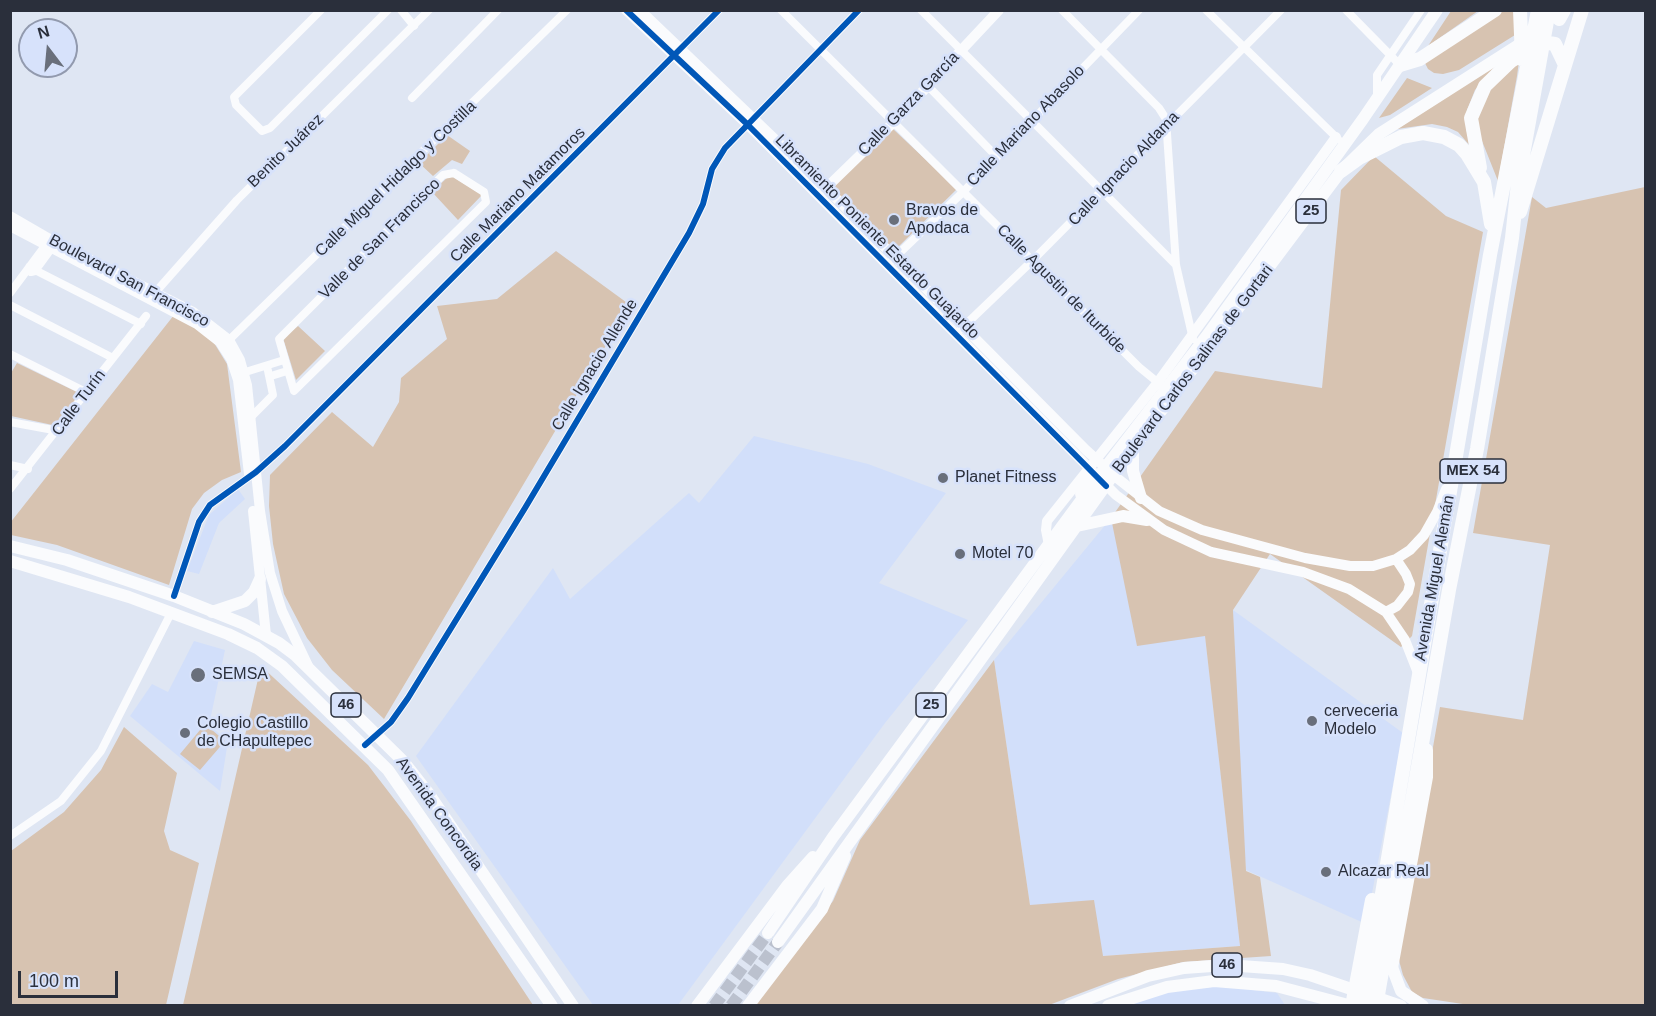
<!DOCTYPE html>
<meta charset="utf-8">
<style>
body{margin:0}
#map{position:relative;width:1656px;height:1016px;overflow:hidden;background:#dfe6f3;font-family:Arial,sans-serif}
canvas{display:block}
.frame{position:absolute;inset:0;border:12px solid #2a2f3b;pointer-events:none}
.north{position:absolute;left:18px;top:18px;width:60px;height:60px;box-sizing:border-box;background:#d7e2fb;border:2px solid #929aae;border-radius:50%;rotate:344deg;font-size:16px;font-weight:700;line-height:24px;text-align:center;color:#2a2f3b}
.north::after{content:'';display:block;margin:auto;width:21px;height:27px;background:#696f7b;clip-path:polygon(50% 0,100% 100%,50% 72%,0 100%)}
.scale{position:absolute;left:18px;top:971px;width:100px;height:27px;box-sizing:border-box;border:3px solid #2a2f3b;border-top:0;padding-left:8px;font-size:18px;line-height:21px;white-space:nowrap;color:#2a2f3b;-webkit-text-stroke:4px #d7e2fb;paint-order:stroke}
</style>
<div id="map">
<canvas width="1656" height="1016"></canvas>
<div class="frame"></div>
<div class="north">N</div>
<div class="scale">100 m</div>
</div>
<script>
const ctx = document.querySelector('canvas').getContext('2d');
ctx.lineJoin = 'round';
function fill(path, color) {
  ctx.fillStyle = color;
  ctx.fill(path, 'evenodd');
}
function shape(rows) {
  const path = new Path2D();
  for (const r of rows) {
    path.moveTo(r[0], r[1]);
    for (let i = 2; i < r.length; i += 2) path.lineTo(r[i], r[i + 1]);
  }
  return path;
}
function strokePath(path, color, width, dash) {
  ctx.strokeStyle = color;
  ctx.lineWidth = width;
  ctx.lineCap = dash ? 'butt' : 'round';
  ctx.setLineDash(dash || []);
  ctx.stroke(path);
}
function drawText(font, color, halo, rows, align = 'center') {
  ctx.font = font + ' Arial,sans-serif';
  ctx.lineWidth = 5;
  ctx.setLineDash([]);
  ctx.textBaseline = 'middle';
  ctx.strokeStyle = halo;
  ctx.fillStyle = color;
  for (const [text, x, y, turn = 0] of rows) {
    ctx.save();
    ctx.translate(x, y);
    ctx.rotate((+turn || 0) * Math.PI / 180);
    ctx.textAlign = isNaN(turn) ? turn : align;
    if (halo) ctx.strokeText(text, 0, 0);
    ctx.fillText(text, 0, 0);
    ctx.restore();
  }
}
fill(shape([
 [754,436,868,464,946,493,879,583,968,620,885,723,678,1005,593,1005,416,756,553,568,570,599,689,493,699,503],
 [238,489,245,499,219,523,199,574,187,571,209,515],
 [1111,518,1205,635,1240,946,1102,956,1030,905,994,660],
 [1233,610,1403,733,1366,924,1246,870,1237,780],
 [194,641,225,650,209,725,228,741,220,791,130,716,152,684,168,692],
 [1220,986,1277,993,1285,1005,1122,1006,1152,994]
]), '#d2dffa');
fill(shape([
 [1451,11,1478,11,1428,46],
 [1503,11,1515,11,1515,35,1459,70,1443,74,1434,73,1428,69,1425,63],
 [1519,61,1517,76,1498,181,1478,131,1478,118,1487,93],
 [1495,66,1475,90,1467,110,1466,129,1471,147,1458,132,1447,127,1432,124,1397,129],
 [1407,78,1432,88,1390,115,1379,118],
 [892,128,957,189,893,252,831,189],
 [447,135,470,151,462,164,452,160,433,176,419,163],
 [1374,156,1446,216,1483,232,1412,636,1401,647,1270,554,1233,610,1246,871,1260,877,1271,956,1183,962,1118,979,1049,1005,754,1006,833,901,860,840,994,660,1030,905,1094,900,1103,956,1240,946,1205,636,1137,646,1111,518,1215,371,1322,388,1341,190],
 [450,175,482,195,458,220,432,192],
 [1645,187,1645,1005,1476,1006,1423,998,1412,992,1403,975,1397,953,1440,707,1523,720,1550,545,1473,533,1532,197,1546,208],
 [556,251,630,305,384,719,332,670,307,638,284,594,273,544,269,506,270,475,332,412,373,447,399,402,401,378,447,339,437,306,497,299],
 [174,315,211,338,227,364,241,472,222,480,204,493,192,509,169,585,57,545,11,535,10,523],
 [298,326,325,351,296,380,283,338],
 [17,363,81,394,57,426,11,416,11,373],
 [261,666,368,765,411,821,533,1005,183,1005],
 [205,724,225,741,200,770,180,754],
 [124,727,177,773,164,831,170,850,199,863,166,1005,11,1005,11,851,64,812,101,770]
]), '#d7c3b1');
strokePath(shape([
 [714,1006,768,933],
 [731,1006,778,942]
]), '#bbc1ce', 12, [12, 6]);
strokePath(shape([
 [321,10,234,97,236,105,262,131,270,128,388,10],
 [401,10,414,26],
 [781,10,1139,367,1161,385],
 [921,10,1176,265],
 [1062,10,1159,108,1166,119,1176,265,1193,339],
 [1206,10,1338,139],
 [1346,10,1400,65],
 [927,85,996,156],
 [1377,97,1377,75,1421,10],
 [412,98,498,10],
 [454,173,484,192,486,202,294,391,279,339,443,175,454,173],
 [891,261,963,192,1139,10],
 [29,267,141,324],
 [31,272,35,271,54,245],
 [10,293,48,242],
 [153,295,237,200,429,10],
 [10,305,113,358],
 [961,329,1032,261,1281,10],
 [227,342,567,10],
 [10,354,88,393],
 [239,374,284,360],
 [271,376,287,371],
 [247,421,273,395,267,366],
 [10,422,59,431],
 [10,465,28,469],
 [10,489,146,316],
 [174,596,199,522,210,505,256,472,285,446,719,10],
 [365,745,391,722,408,698,525,508,689,233,703,204,712,169,725,148,859,10],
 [10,836,61,801,101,751,171,613]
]), '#fafbfd', 8);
strokePath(shape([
 [626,10,746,123,1116,495,1164,530,1211,552,1303,572,1349,589,1386,612,1405,640,1418,673],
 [640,10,826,188,1086,450,1117,478,1159,511,1202,530,1305,558,1350,566,1373,566,1396,559,1410,550,1424,535,1437,512,1446,489],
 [822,192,893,123,999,10],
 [10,216,48,238,193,312,229,340,240,360,247,385,260,511,270,573,282,611,309,668],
 [10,226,197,324,220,342,231,359,238,380,249,474],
 [253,511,266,635],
 [1049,545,1046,530,1047,521,1158,382,1336,137],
 [1386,612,1397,606,1408,592,1410,584,1406,574,1396,559]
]), '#fafbfd', 10);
strokePath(shape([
 [1133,451,1133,471,1141,498],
 [1081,494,1089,470],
 [1077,526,1123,516,1147,520],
 [10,546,67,560,174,596,244,624,279,643,295,655,403,761,429,794,573,1006],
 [10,561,129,597,228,634,257,648,282,666,388,770,552,1006],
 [212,612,245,601,254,592,260,579],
 [768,933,833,837,1105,468,1206,337,1363,119,1437,10],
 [778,942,1113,475,1341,171,1379,134,1528,39],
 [1392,967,1401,991,1423,1006],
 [697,1006,787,886,813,857],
 [748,1006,822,909,845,856],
 [1070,1006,1148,976,1184,968,1226,965,1283,969,1310,975,1401,1006],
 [1108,1006,1167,987,1214,981,1276,986,1352,1006]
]), '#fafbfd', 12);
strokePath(shape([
 [1520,10,1522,59],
 [1559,19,1564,10],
 [1400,65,1420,59,1495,10],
 [1480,168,1471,118,1485,86,1511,61,1542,42,1555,44,1565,65],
 [1341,171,1359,158,1401,137,1423,133,1444,137,1459,145,1467,154,1484,182,1491,224],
 [1520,212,1582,10],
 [1391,968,1426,777,1426,750],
 [1352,1006,1372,900],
 [1363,1006,1490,255,1538,10],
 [1376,1006,1449,590,1477,449,1512,238,1518,183,1549,10]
]), '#fafbfd', 14);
strokePath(shape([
 [626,10,746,123,1106,486],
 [174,596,199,522,210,505,256,472,285,446,719,10],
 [365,745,391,722,408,698,525,508,689,233,703,204,712,169,725,148,859,10]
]), '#0057b8', 6);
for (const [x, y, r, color] of [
 [894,220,6,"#696f7b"],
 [943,478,6,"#696f7b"],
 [960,554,6,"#696f7b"],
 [198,675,8,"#696f7b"],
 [1312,721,6,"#696f7b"],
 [185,733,6,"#696f7b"],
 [1326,872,6,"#696f7b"]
]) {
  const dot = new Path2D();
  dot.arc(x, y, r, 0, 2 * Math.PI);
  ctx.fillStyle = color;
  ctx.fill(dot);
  strokePath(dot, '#d7e2fb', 2);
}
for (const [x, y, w] of [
 [1311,211,30],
 [1473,471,66],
 [346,705,30],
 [931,705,30],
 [1227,965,30]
]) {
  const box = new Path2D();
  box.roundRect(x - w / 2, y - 12, w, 24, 4.5);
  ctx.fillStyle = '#d7e2fb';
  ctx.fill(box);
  strokePath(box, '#2a2f3b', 1.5);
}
drawText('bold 15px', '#2a2f3b', null, [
 ["25",1311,211],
 ["MEX 54",1473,471],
 ["46",346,705],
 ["25",931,705],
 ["46",1227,965]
]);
drawText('16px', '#2a2f3b', '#d7e2fb', [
 ["Calle Garza García",909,104,-46],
 ["Calle Mariano Abasolo",1026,126,-46],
 ["Benito Juárez",286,151,-44],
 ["Calle Ignacio Aldama",1124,169,-46],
 ["Calle Miguel Hidalgo y Costilla",396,179,-44],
 ["Calle Mariano Matamoros",518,195,-45],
 ["Libramiento Poniente Estardo Guajardo",877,237,45],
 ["Valle de San Francisco",380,239,-45],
 ["Boulevard San Francisco",129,281,28],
 ["Calle Agustin de Iturbide",1061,289,45],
 ["Calle Ignacio Allende",595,365,-59],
 ["Boulevard Carlos Salinas de Gortari",1193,369,-53],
 ["Calle Turín",79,403,-53],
 ["Avenida Miguel Alemán",1435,578,-80],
 ["Avenida Concordia",439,814,54]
]);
drawText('16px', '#2a2f3b', '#d7e2fb', [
 ["Bravos de",906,211],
 ["Apodaca",906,229],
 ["Planet Fitness",955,478],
 ["Motel 70",972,554],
 ["SEMSA",212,675],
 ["cerveceria",1324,712],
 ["Modelo",1324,730],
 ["Colegio Castillo",197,724],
 ["de CHapultepec",197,742],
 ["Alcazar Real",1338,872]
], 'left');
</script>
